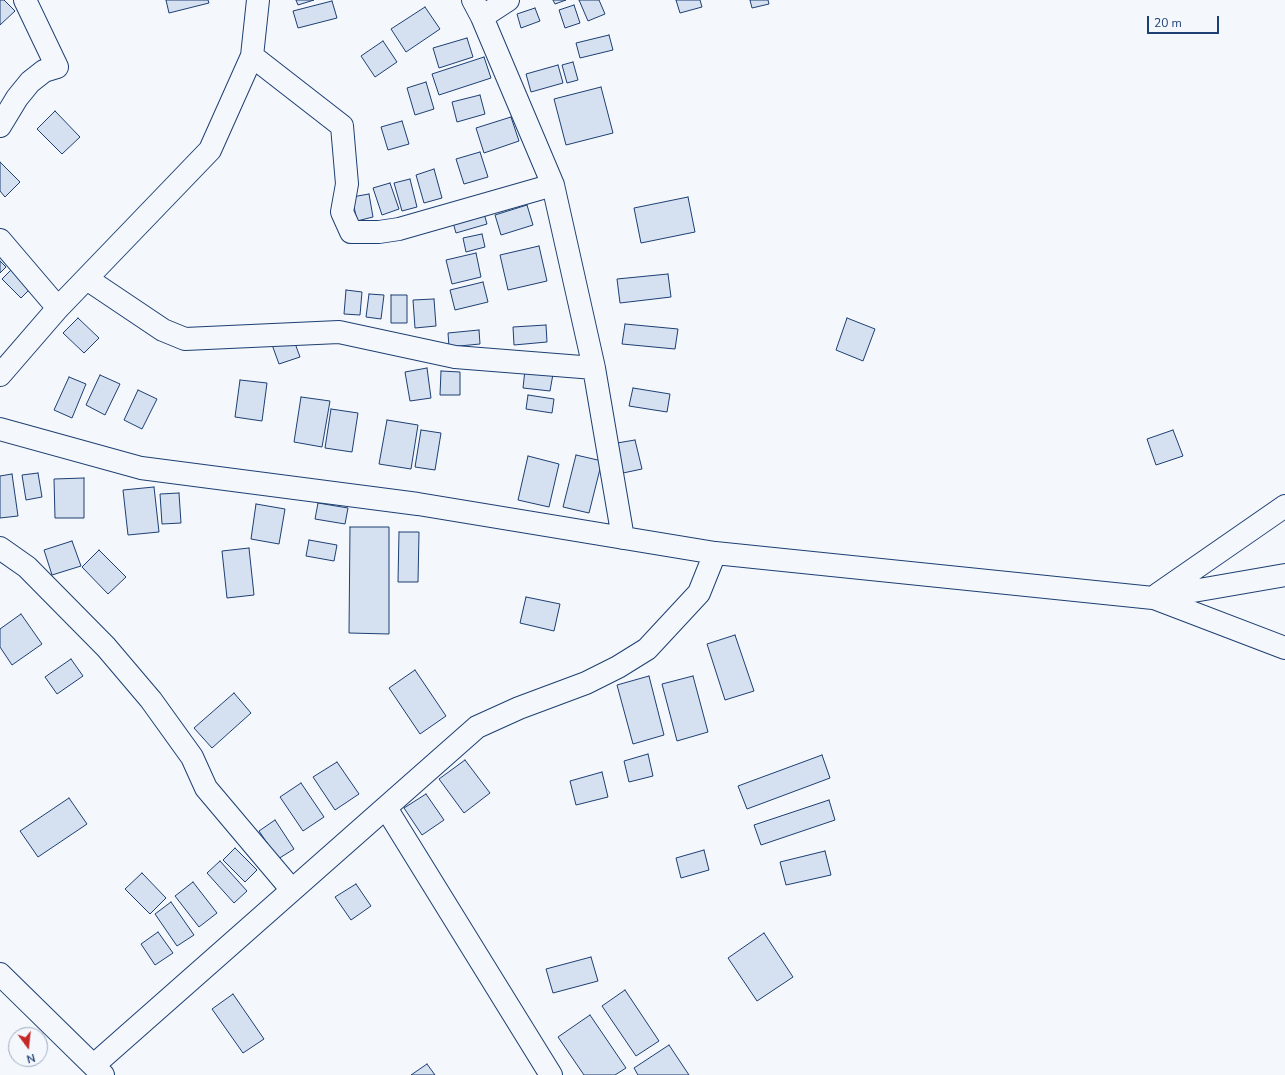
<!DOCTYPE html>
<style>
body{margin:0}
#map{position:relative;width:1285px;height:1075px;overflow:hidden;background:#f4f7fb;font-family:"Nunito Sans",sans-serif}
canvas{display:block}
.north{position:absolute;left:8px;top:1027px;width:40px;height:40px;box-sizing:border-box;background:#f4f7fb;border:1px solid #9eadc5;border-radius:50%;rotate:165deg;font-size:11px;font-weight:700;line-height:16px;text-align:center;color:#1d3f73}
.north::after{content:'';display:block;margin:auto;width:14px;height:18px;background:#c62828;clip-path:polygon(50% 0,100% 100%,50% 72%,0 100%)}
.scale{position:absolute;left:1147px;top:16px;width:72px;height:18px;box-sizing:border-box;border:2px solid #1d3f73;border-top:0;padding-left:5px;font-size:12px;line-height:14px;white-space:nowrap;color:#1d3f73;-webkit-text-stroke:3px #f4f7fb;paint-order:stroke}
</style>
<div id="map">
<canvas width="1285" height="1075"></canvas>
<div class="north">N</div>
<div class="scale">20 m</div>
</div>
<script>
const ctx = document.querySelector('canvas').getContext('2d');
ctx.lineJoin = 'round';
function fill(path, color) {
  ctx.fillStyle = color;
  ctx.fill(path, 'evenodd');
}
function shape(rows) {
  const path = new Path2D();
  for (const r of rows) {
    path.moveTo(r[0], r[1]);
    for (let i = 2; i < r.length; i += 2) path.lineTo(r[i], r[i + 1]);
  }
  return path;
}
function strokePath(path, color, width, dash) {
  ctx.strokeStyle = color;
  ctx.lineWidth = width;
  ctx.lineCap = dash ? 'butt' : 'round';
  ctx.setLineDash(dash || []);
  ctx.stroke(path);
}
const building = shape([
 [0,0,4,0,15,11,0,25,0,0],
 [166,0,208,0,209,3,169,13,166,0],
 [296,0,314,0,298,5,296,0],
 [553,0,566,0,555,4,553,0],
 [579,0,599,0,605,14,588,21,579,0],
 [676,0,700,0,702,7,680,13,676,0],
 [750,0,768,0,769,4,752,8,750,0],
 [332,1,337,18,298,28,293,11,332,1],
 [574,5,580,23,565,28,559,10,574,5],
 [425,7,440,29,406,52,391,29,425,7],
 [535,8,540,21,521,28,517,14,535,8],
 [609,35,613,50,580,58,576,43,609,35],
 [467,38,473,57,439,68,433,48,467,38],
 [383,41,397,62,375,77,361,56,383,41],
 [484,57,491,78,439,95,432,74,484,57],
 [573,62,578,80,567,83,562,65,573,62],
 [558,65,563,83,531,92,526,74,558,65],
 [426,82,434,109,415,115,407,88,426,82],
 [601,87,613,133,566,145,554,99,601,87],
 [480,95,485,114,457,122,452,102,480,95],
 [55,111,80,137,62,154,37,129,55,111],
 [511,117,519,141,484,153,476,128,511,117],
 [402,121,409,144,388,150,381,127,402,121],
 [480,152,488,177,464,184,456,159,480,152],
 [0,162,20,182,5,197,0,191,0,162],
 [434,169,442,198,424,203,416,175,434,169],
 [410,179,417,207,402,211,394,183,410,179],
 [390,183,399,209,382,215,373,188,390,183],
 [369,194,373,217,357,221,352,197,369,194],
 [688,197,695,232,641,243,634,208,688,197],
 [527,205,533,225,501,235,495,215,527,205],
 [483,210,487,224,456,233,452,219,483,210],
 [482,234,485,247,466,252,463,238,482,234],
 [539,246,547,281,508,290,500,255,539,246],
 [476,253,481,277,452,284,446,260,476,253],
 [0,261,6,267,0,273,0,261],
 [13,268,32,287,21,298,2,279,13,268],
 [668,274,671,297,620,303,617,279,668,274],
 [483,282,488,302,455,310,450,290,483,282],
 [346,290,362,292,360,315,344,314,346,290],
 [369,294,384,295,381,319,366,317,369,294],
 [391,295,407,295,407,323,391,323,391,295],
 [434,299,436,326,415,328,413,300,434,299],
 [78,318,99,338,84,353,63,333,78,318],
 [847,318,875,329,863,361,836,350,847,318],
 [625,324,678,329,675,349,622,344,625,324],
 [546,325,547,342,514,345,513,327,546,325],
 [479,330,480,344,449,347,448,333,479,330],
 [292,335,300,357,279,364,271,342,292,335],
 [427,368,431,398,410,401,405,372,427,368],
 [525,370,553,374,550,391,523,388,525,370],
 [441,371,460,372,460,395,440,395,441,371],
 [100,375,120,384,105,415,86,405,100,375],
 [69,377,86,384,72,418,54,410,69,377],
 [240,380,267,383,262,421,235,417,240,380],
 [633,388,670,394,667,412,629,406,633,388],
 [138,390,157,399,142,429,124,420,138,390],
 [528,395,554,399,552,413,526,409,528,395],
 [301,397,330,401,322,447,294,442,301,397],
 [331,409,358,413,352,452,325,448,331,409],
 [387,420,418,425,411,469,379,464,387,420],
 [421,430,441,433,435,470,415,467,421,430],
 [1173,430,1183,456,1156,465,1147,439,1173,430],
 [635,440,642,469,623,473,617,443,635,440],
 [576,455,602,461,589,513,563,507,576,455],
 [528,456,559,464,549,507,518,500,528,456],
 [38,473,42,497,26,500,22,475,38,473],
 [12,474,18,516,0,518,0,476,12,474],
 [84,478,84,518,55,518,54,479,84,478],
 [154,487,159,532,128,535,123,490,154,487],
 [179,493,181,523,162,524,160,494,179,493],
 [318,503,348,508,345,524,315,519,318,503],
 [256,504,285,509,279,544,251,539,256,504],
 [350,527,389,527,389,634,349,633,350,527],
 [399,532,419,532,418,582,398,582,399,532],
 [309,540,337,545,334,561,306,556,309,540],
 [72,541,81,566,52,575,44,550,72,541],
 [249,548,254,595,227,598,222,551,249,548],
 [99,550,126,577,108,594,82,567,99,550],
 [526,597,560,604,554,631,520,623,526,597],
 [21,614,42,644,12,665,0,647,0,629,21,614],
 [735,635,754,691,725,700,707,644,735,635],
 [71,659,83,676,57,694,45,677,71,659],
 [415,670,446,716,420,734,389,688,415,670],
 [649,676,664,735,633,744,617,685,649,676],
 [693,676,708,732,677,741,662,684,693,676],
 [234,693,251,713,212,748,194,728,234,693],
 [648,754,653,776,629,782,624,761,648,754],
 [822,755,830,778,747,809,738,786,822,755],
 [465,760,490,793,464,813,439,779,465,760],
 [337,762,359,794,335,810,313,777,337,762],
 [602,772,608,797,576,805,570,781,602,772],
 [301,783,324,817,303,831,280,797,301,783],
 [426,794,444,820,422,835,404,808,426,794],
 [69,798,87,824,38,857,20,831,69,798],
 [829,800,835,820,761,845,754,825,829,800],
 [275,820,294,849,278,859,259,831,275,820],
 [235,848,257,870,245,882,223,860,235,848],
 [704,850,709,870,681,878,676,858,704,850],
 [825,851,831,875,786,885,780,862,825,851],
 [220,861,247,891,234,903,207,873,220,861],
 [142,873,166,898,150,914,125,889,142,873],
 [193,882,217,913,199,927,175,896,193,882],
 [356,884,371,906,351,920,335,897,356,884],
 [171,902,194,935,177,946,155,914,171,902],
 [158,932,173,953,155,965,141,944,158,932],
 [764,933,793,977,757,1001,728,958,764,933],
 [591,957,598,981,553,993,546,969,591,957],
 [625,990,659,1041,636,1056,602,1006,625,990],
 [233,994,264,1039,243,1053,212,1009,233,994],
 [590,1015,626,1068,615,1075,584,1075,558,1037,590,1015],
 [669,1045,689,1075,638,1075,634,1068,669,1045],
 [427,1064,435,1075,411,1075,427,1064]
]);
fill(building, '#d5e0f0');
strokePath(building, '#1d3f73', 1);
const minor = shape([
 [473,0,482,17,553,185,594,368,623,538],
 [482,17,508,0],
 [252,56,342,126,347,184,342,212,351,232,379,232,399,229,553,185],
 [0,126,17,98,30,82,44,71,57,67,25,0],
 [0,240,58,308],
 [87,279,163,330,185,339,339,332,455,357,594,368],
 [0,375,58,308,210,150,252,56,258,0],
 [0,429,141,468,418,504,715,553,1153,598,1285,575],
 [0,548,27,567,106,647,151,700,192,757,206,788,292,890],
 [1158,594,1285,506],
 [1154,598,1285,648],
 [386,808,551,1075],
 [94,1065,477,727,519,708,586,683,618,667,647,649,699,593,715,553]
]);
const secondary = shape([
 [0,974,103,1075]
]);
strokePath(minor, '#1d3f73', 24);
strokePath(secondary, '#1d3f73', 24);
strokePath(minor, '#f4f7fb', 22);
strokePath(secondary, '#f4f7fb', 22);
</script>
